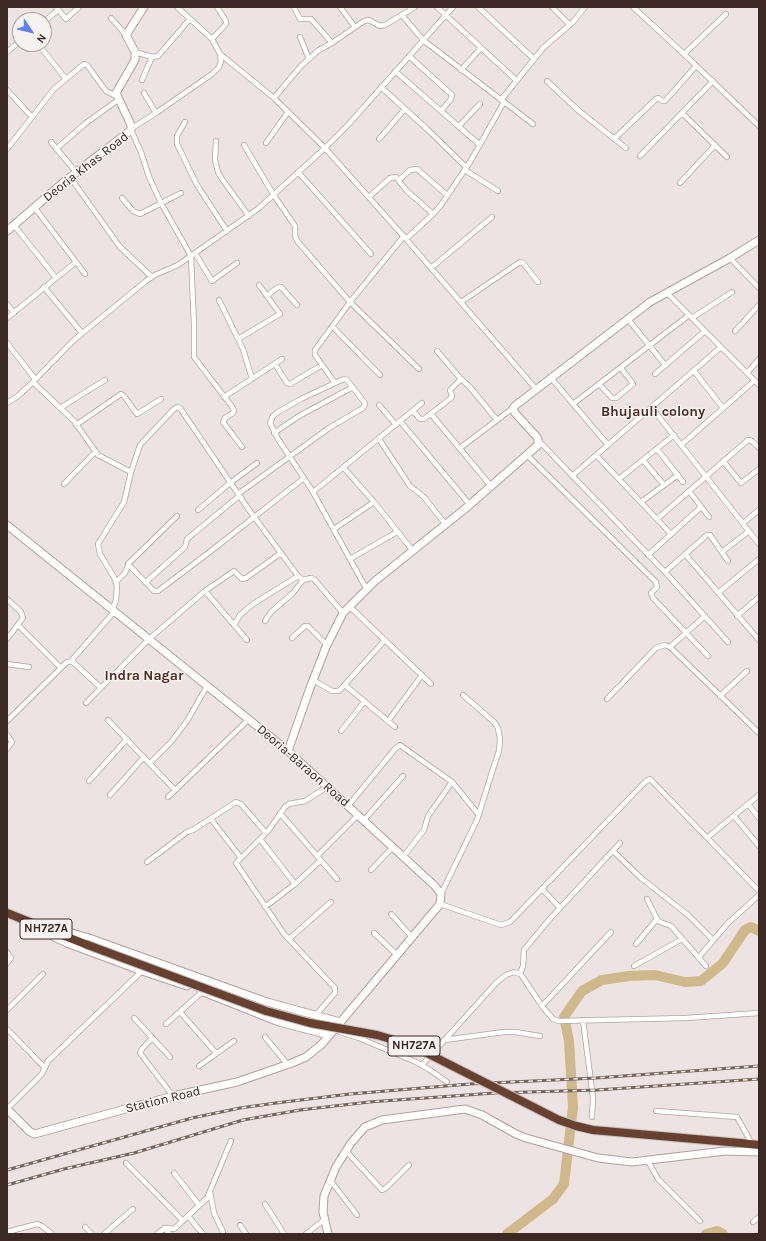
<!DOCTYPE html>
<style>
body{margin:0}
#map{position:relative;width:766px;height:1241px;overflow:hidden;background:#ece3e2;font-family:Karla,sans-serif}
canvas{display:block}
.frame{position:absolute;inset:0;border:8px solid #3c2923;pointer-events:none}
.north{position:absolute;left:12px;top:12px;width:40px;height:40px;box-sizing:border-box;background:#f8f3f3;border:1px solid #ada2a0;border-radius:50%;rotate:125deg;font-size:11px;font-weight:700;line-height:16px;text-align:center;color:#3c2923}
.north::after{content:'';display:block;margin:auto;width:14px;height:18px;background:#5f83ed;clip-path:polygon(50% 0,100% 100%,50% 72%,0 100%)}
</style>
<div id="map">
<canvas width="766" height="1241"></canvas>
<div class="frame"></div>
<div class="north">N</div>
</div>
<script>
const ctx = document.querySelector('canvas').getContext('2d');
ctx.lineJoin = 'round';
function shape(rows) {
  const path = new Path2D();
  for (const r of rows) {
    path.moveTo(r[0], r[1]);
    for (let i = 2; i < r.length; i += 2) path.lineTo(r[i], r[i + 1]);
  }
  return path;
}
function strokePath(path, color, width, dash) {
  ctx.strokeStyle = color;
  ctx.lineWidth = width;
  ctx.lineCap = dash ? 'butt' : 'round';
  ctx.setLineDash(dash || []);
  ctx.stroke(path);
}
function drawText(font, color, halo, rows, align = 'center') {
  ctx.font = font + ' Karla,sans-serif';
  ctx.lineWidth = 3;
  ctx.setLineDash([]);
  ctx.textBaseline = 'middle';
  ctx.strokeStyle = halo;
  ctx.fillStyle = color;
  for (const [text, x, y, turn = 0] of rows) {
    ctx.save();
    ctx.translate(x, y);
    ctx.rotate((+turn || 0) * Math.PI / 180);
    ctx.textAlign = isNaN(turn) ? turn : align;
    if (halo) ctx.strokeText(text, 0, 0);
    ctx.fillText(text, 0, 0);
    ctx.restore();
  }
}
strokePath(shape([
 [507,1234,553,1199,564,1184,573,1107,569,1041,564,1017,582,991,602,980,629,976,655,975,685,982,701,981,723,963,745,930,751,927,759,931],
 [706,1234,717,1231,723,1234]
]), '#cfb88c', 10);
const street = shape([
 [56,7,66,19,79,7],
 [294,7,300,19,311,19,332,43],
 [340,7,355,27],
 [437,7,516,80],
 [478,7,534,59],
 [552,7,570,25],
 [633,7,684,54,759,126],
 [402,15,423,40,533,124],
 [111,18,126,35],
 [44,22,58,10],
 [300,37,309,59],
 [212,39,226,24,226,21,217,7],
 [38,44,66,79],
 [7,52,20,41],
 [135,52,152,57,158,56,190,19],
 [220,54,274,98,325,148,406,239,536,389],
 [684,54,726,14],
 [409,56,452,95,451,99,441,111],
 [461,70,481,48],
 [395,71,480,145],
 [142,80,152,57],
 [547,81,579,111,626,148],
 [381,87,427,129,466,167],
 [7,90,32,117],
 [144,93,156,113],
 [274,98,301,66,319,50,332,43,364,21,369,20,380,26,385,25,415,7],
 [501,100,543,48,573,22,585,7],
 [682,113,727,157],
 [185,122,177,136,177,144,197,185,227,231],
 [459,126,480,104],
 [132,128,156,113,212,74,219,67,221,62,220,54,212,39,177,7],
 [131,130,141,152,149,177,161,203,191,256,194,325,194,357,233,408,234,411,233,413,225,418,223,422,242,447],
 [379,139,405,109],
 [614,139,656,99,658,98,663,101,665,101,696,66],
 [216,141,215,160,218,172,222,179,249,216],
 [51,142,76,172],
 [266,143,288,112],
 [244,145,273,194,295,226,295,236,298,242,350,302,419,369],
 [7,149,54,89,84,64,87,65,106,91,116,96],
 [56,149,86,123,118,100],
 [640,156,713,81],
 [465,170,498,191],
 [298,172,371,254],
 [70,177,120,247,152,277],
 [399,180,410,170,417,169,447,195],
 [680,183,715,145],
 [369,197,390,178,396,177,406,190,433,214],
 [122,198,133,211,140,214,181,193],
 [35,208,85,274],
 [14,225,56,278],
 [406,239,433,214,441,205,470,162,504,102],
 [195,253,212,281,237,263],
 [730,258,759,288],
 [431,268,492,217],
 [44,287,82,333],
 [667,293,759,385],
 [267,296,278,287,281,287,297,305],
 [219,300,243,349,252,379],
 [461,302,520,262,523,263,538,282],
 [7,304,14,313],
 [7,318,76,262],
 [692,318,732,292],
 [628,319,665,365],
 [332,326,380,375],
 [735,331,759,305],
 [238,339,280,314,259,285],
 [7,343,35,379],
 [437,351,461,379,469,386,497,420],
 [275,364,287,383,290,384,322,365],
 [694,371,723,408],
 [747,373,759,359],
 [655,374,705,331],
 [551,378,608,445],
 [33,382,74,421,98,455,131,472],
 [599,384,612,398,616,398,633,384,621,368],
 [224,397,282,359],
 [7,403,18,396,31,384,74,340,146,281,155,275,178,265,259,208,325,148,347,126,453,7],
 [573,404,689,315],
 [379,405,396,425],
 [60,408,105,380],
 [652,408,759,544],
 [413,411,420,419,424,419,451,398,452,396,450,390,461,379],
 [431,414,491,486],
 [400,421,470,505],
 [76,425,121,394,124,396,137,414,161,399],
 [274,433,299,416,353,387],
 [379,439,410,486,424,497,446,525],
 [538,440,665,572,728,642],
 [681,445,754,381],
 [460,448,513,408],
 [657,449,683,482],
 [527,455,656,582,657,587,651,593,653,598,708,656],
 [596,455,671,534],
 [643,460,664,485],
 [723,461,741,483,759,469],
 [344,468,374,502,413,551],
 [572,476,721,347],
 [619,479,674,435],
 [64,484,95,452],
 [689,491,709,517],
 [313,492,422,403],
 [238,494,329,428,363,408,365,404,364,402,347,380,344,379,335,383],
 [641,502,678,475],
 [198,510,230,483,257,463],
 [657,519,748,440,752,441,759,448],
 [743,523,759,510],
 [334,529,374,502],
 [722,552,749,531],
 [685,554,759,640],
 [648,555,701,507],
 [350,559,397,532],
 [128,564,154,591,158,591,207,554,304,478],
 [665,572,707,535,710,535,728,561],
 [116,582,125,573,129,563,177,516],
 [146,582,185,547,187,539,239,496],
 [367,590,313,492,278,439,270,423,273,416,278,412,301,399,335,383,315,355,315,350,350,302,404,236],
 [205,591,247,640],
 [718,593,759,559],
 [7,599,21,612,23,618,7,639],
 [349,606,431,684],
 [112,611,116,600,117,586,115,579,100,554,98,544,124,502,131,472,140,445,173,410,177,407,180,408,249,510,298,576,303,580,311,578,314,579,343,613],
 [737,616,759,597],
 [265,621,271,612,293,593,303,580],
 [18,625,61,668],
 [234,625,240,615,253,604,298,576],
 [292,638,305,626,308,626,327,645],
 [670,647,705,616],
 [71,661,114,612],
 [7,664,29,667],
 [313,680,332,691,339,691,384,641],
 [346,686,395,727],
 [720,696,747,671],
 [607,699,656,648,665,645,670,647,759,733],
 [86,703,149,639,205,591,234,571,242,579,246,578,281,553],
 [108,720,175,790],
 [7,721,67,662,73,662,101,688],
 [388,721,422,675],
 [341,731,364,702],
 [7,735,12,742,7,749],
 [150,763,171,742,187,721,207,686],
 [89,781,127,739],
 [110,795,144,757],
 [168,797,249,719],
 [748,804,759,818],
 [348,806,395,749,400,745,452,782,479,815],
 [280,813,337,879],
 [734,816,759,846],
 [211,819,241,858],
 [364,820,403,776],
 [708,837,759,795],
 [260,839,295,884],
 [613,851,641,878,688,915,713,940],
 [317,856,358,815],
 [403,857,424,830,428,816,452,782],
 [147,862,187,832,193,830,236,802,241,804,266,833],
 [371,870,393,847],
 [542,889,560,908],
 [441,894,477,820,493,769,499,751,500,739,498,728,494,722,463,695],
 [647,899,657,919,660,922,671,926,706,966],
 [440,904,501,925,510,922,645,782,650,779,759,891],
 [265,907,295,884,321,860],
 [391,914,412,937],
 [374,933,397,955],
 [289,939,331,902],
 [636,944,657,919],
 [7,952,11,958,7,963],
 [699,957,728,923,759,895],
 [634,966,682,939],
 [520,974,523,966,524,950,548,921,620,843],
 [542,1006,611,932],
 [7,1010,43,974],
 [180,1012,216,1053],
 [315,1016,335,993,335,988,284,934,236,863,268,831,285,807,289,804,305,801,327,787],
 [134,1018,170,1057],
 [583,1020,593,1098,592,1117],
 [166,1024,202,992],
 [7,1029,45,1068],
 [340,1032,359,1038,416,1062,430,1070,447,1082],
 [265,1037,288,1065],
 [152,1038,142,1049,140,1053,173,1096],
 [444,1040,504,1032,515,1032,540,1036],
 [422,1065,497,982,506,975,514,972,520,974,522,976,542,1006,553,1019,559,1021,686,1018,759,1013],
 [199,1066,234,1041],
 [7,1109,42,1074,48,1061,142,971],
 [656,1111,737,1117,752,1144],
 [346,1151,382,1190,386,1188,409,1165],
 [648,1161,658,1179,700,1221],
 [126,1163,183,1221],
 [174,1173,199,1205],
 [330,1180,357,1215],
 [210,1192,214,1213,223,1232],
 [265,1204,284,1234],
 [188,1216,203,1234],
 [753,1222,759,1217],
 [240,1225,246,1234],
 [85,1227,92,1234],
 [164,1228,170,1234],
 [7,1232,37,1224,42,1226,52,1234],
 [104,1234,133,1209],
 [157,1234,165,1228,174,1229,207,1198,231,1141],
 [306,1234,325,1219]
]);
const secondary = shape([
 [7,231,65,181,131,130,131,125,116,93,135,60,135,52,126,35,144,7],
 [7,525,288,751,435,886,441,894,440,904,322,1044,306,1057,292,1063,237,1082,173,1096,38,1133,34,1134,29,1131,7,1109],
 [288,751,310,688,326,647,343,613,375,581,466,508,538,445,538,440,537,437,515,413,513,408,516,405,650,302,730,258,759,240],
 [50,928,62,930,89,938,267,1002,340,1022],
 [47,931,54,937,67,943,142,971,187,986],
 [201,991,279,1022,329,1035],
 [328,1234,323,1212,324,1196,336,1167,351,1143,365,1127,382,1120,465,1109,482,1115,516,1134,526,1138,598,1158,632,1162,725,1151,759,1152]
]);
const highway = shape([
 [7,913,85,944],
 [740,1143,759,1145]
]);
strokePath(street, '#b0a4a1', 6);
strokePath(secondary, '#b19f9c', 9);
strokePath(highway, '#c4bfbd', 10);
strokePath(street, '#fff', 4.5);
strokePath(secondary, '#fff', 7);
strokePath(highway, '#674030', 8);
const rail = shape([
 [7,1170,192,1118,240,1108,276,1103,350,1094,470,1084,596,1078,759,1066],
 [7,1185,64,1169,134,1153,243,1120,300,1110,369,1102,495,1093,597,1090,759,1079]
]);
strokePath(rail, '#78645d', 3);
strokePath(rail, '#f8f3f3', 1.5, [4.5]);
const highwayBridge = shape([
 [85,944,266,1011,310,1023,377,1035,411,1045,559,1120,576,1126,593,1130,740,1143]
]);
strokePath(highwayBridge, '#c4bfbd', 10, []);
strokePath(highwayBridge, '#674030', 8);
for (const [x, y, w] of [
 [46,929,52],
 [414,1046,52]
]) {
  const box = new Path2D();
  box.roundRect(x - w / 2, y - 10, w, 20, 3);
  ctx.fillStyle = '#f8f3f3';
  ctx.fill(box);
  strokePath(box, '#3c2923', 1);
}
drawText('bold 12px', '#3c2923', null, [
 ["NH727A",46,929],
 ["NH727A",414,1046]
]);
drawText('13px', '#3c2923', '#f8f3f3', [
 ["Deoria Khas Road",86,167,-38],
 ["Deoria-Baraon Road",303,766,41],
 ["Station Road",163,1100,-14]
]);
drawText('bold 14px', '#4e2c1f', '#f8f3f3', [
 ["Bhujauli colony",653,412],
 ["Indra Nagar",144,676]
]);
</script>
